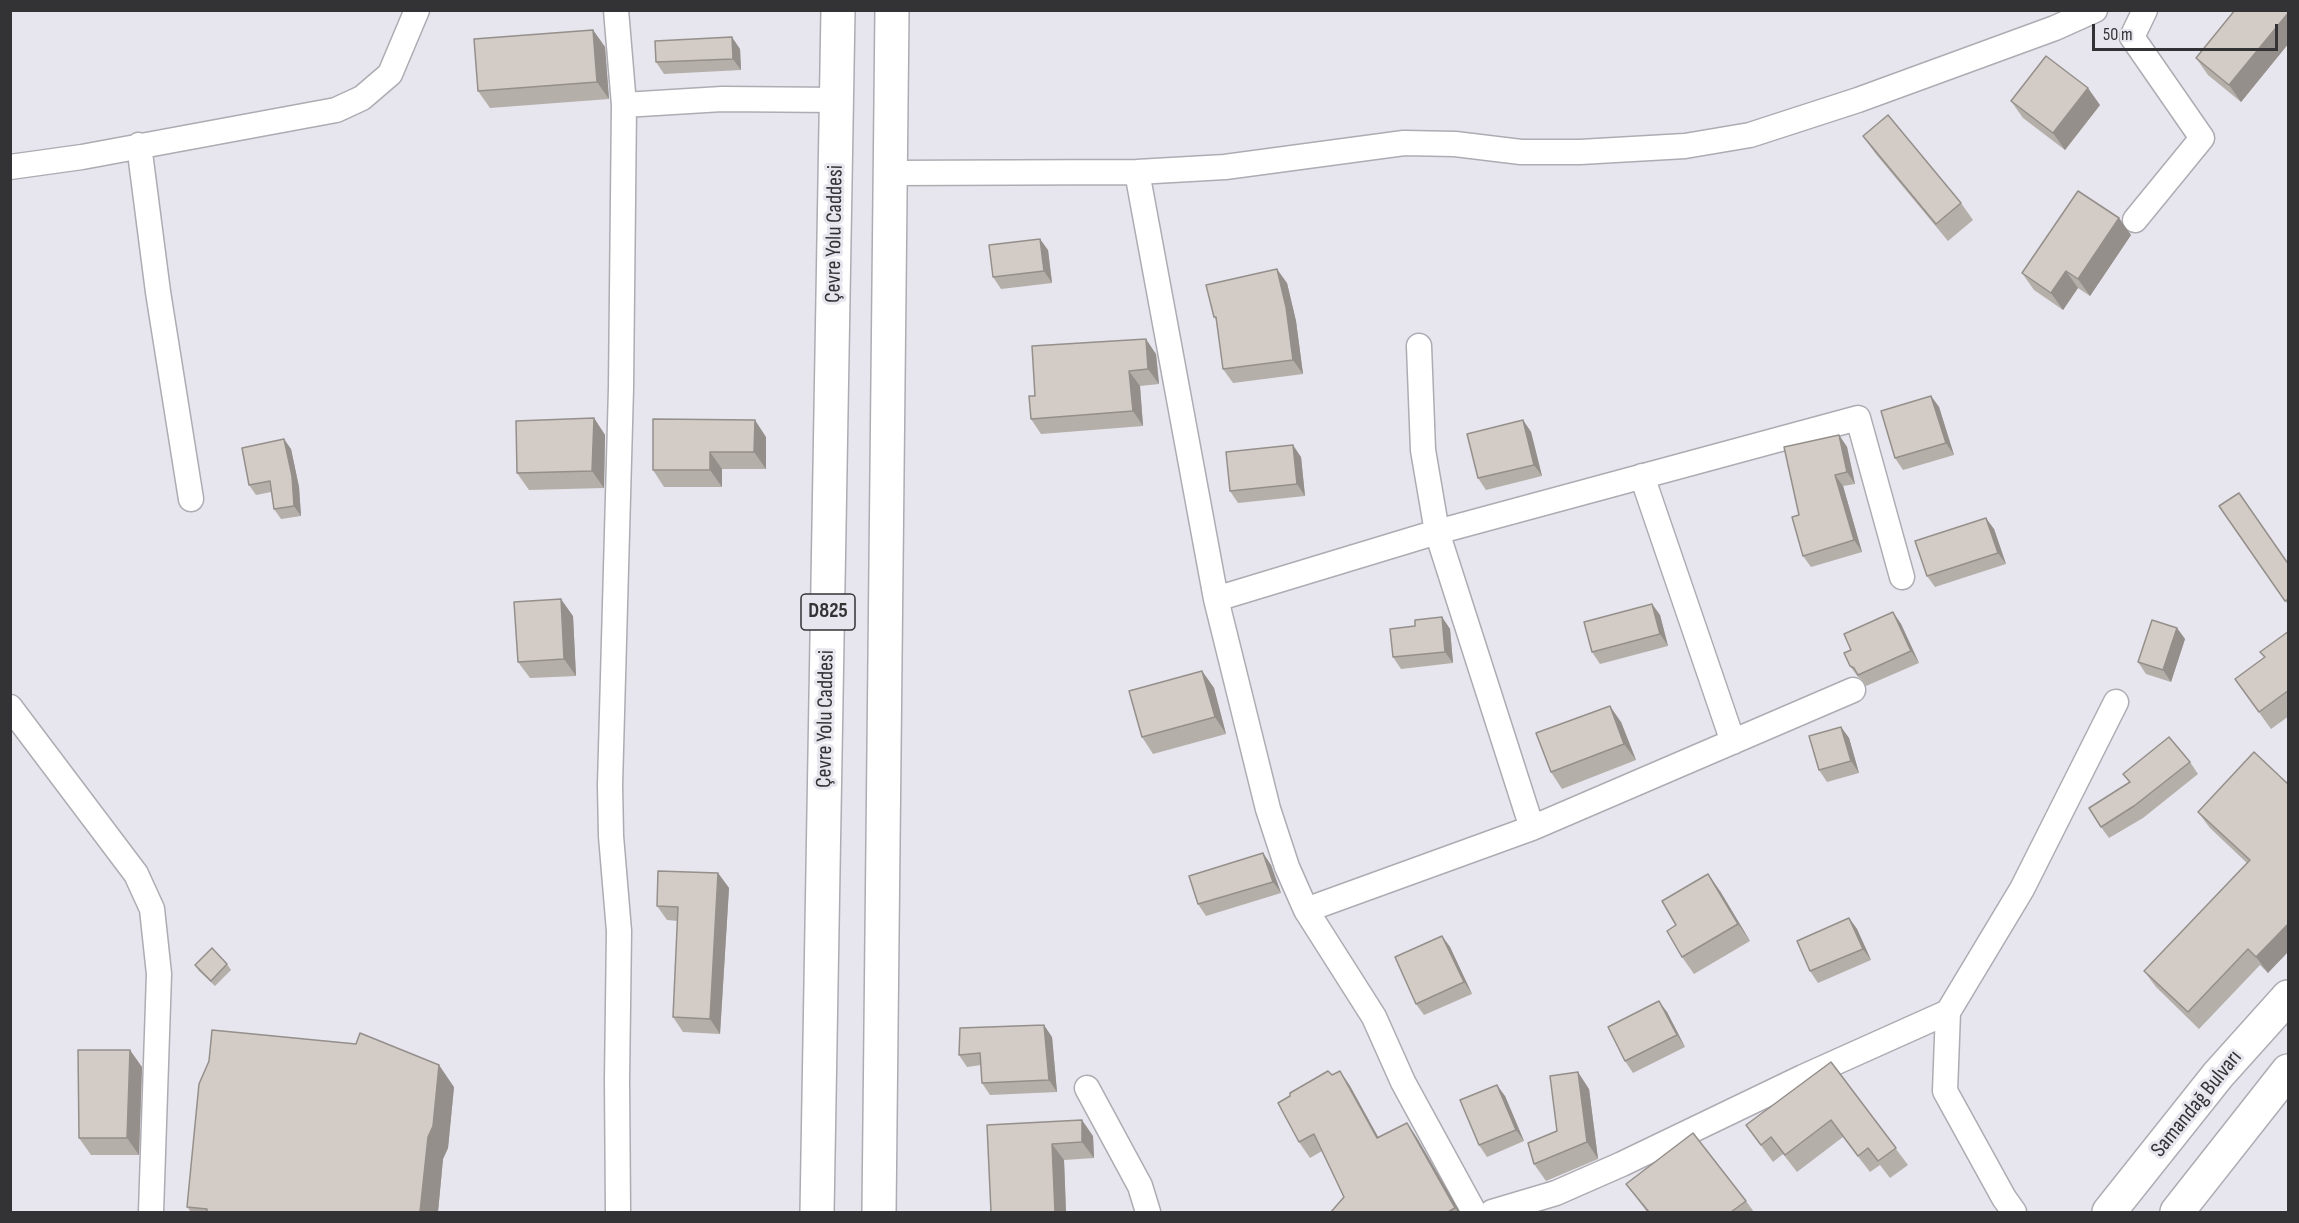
<!DOCTYPE html>
<meta charset="utf-8">
<style>
body{margin:0}
#map{position:relative;width:2299px;height:1223px;overflow:hidden;background:#e7e5ed;font-family:"Sofia Sans Condensed",sans-serif}
canvas{display:block}
.frame{position:absolute;inset:0;border:12px solid #333235;pointer-events:none}
.scale{position:absolute;left:2092px;top:24px;width:186px;height:27px;box-sizing:border-box;border:3px solid #333235;border-top:0;padding-left:8px;font-size:18px;line-height:21px;white-space:nowrap;color:#333235;-webkit-text-stroke:4px #e7e5ed;paint-order:stroke}
</style>
<div id="map">
<canvas width="2299" height="1223"></canvas>
<div class="frame"></div>
<div class="scale">50 m</div>
</div>
<script>
const ctx = document.querySelector('canvas').getContext('2d');
ctx.lineJoin = 'round';
function shape(rows) {
  const path = new Path2D();
  for (const r of rows) {
    path.moveTo(r[0], r[1]);
    for (let i = 2; i < r.length; i += 2) path.lineTo(r[i], r[i + 1]);
  }
  return path;
}
function strokePath(path, color, width, dash) {
  ctx.strokeStyle = color;
  ctx.lineWidth = width;
  ctx.lineCap = dash ? 'butt' : 'round';
  ctx.setLineDash(dash || []);
  ctx.stroke(path);
}
function fill(path, color) {
  ctx.fillStyle = color;
  ctx.fill(path, 'evenodd');
}
function drawText(font, color, halo, rows, align = 'center') {
  ctx.font = font + ' "Sofia Sans Condensed",sans-serif';
  ctx.lineWidth = 6;
  ctx.setLineDash([]);
  ctx.textBaseline = 'middle';
  ctx.strokeStyle = halo;
  ctx.fillStyle = color;
  for (const [text, x, y, turn = 0] of rows) {
    ctx.save();
    ctx.translate(x, y);
    ctx.rotate((+turn || 0) * Math.PI / 180);
    ctx.textAlign = isNaN(turn) ? turn : align;
    if (halo) ctx.strokeText(text, 0, 0);
    ctx.fillText(text, 0, 0);
    ctx.restore();
  }
}
const street = shape([
 [616,10,624,105,722,99,837,100],
 [139,145,158,292,191,499],
 [10,167,82,157,336,110,362,98,390,74,417,10],
 [1137,172,1216,599,1268,809,1287,867,1306,910,1374,1017,1403,1082,1474,1212],
 [891,173,1137,172,1225,167,1404,143,1455,144,1521,152,1580,152,1685,146,1750,135,1858,100,2055,28,2095,10],
 [2135,220,2202,138,2132,37,2145,10],
 [1419,346,1423,450,1437,532,1532,828],
 [1642,476,1733,742],
 [1216,599,1437,532,1858,418,1902,577],
 [10,707,136,874,152,909,159,974,151,1212],
 [1306,910,1532,828,1853,690],
 [1087,1088,1140,1186,1148,1212],
 [618,1212,617,1080,619,931,611,836,610,785,621,388,624,105],
 [1492,1212,1556,1193,1622,1164,1803,1077,1948,1012],
 [2014,1212,2004,1198,1945,1091,1948,1012,2022,889,2116,702]
]);
const highway = shape([
 [817,1212,838,10],
 [879,1212,892,10],
 [2109,1212,2218,1075,2288,997],
 [2177,1212,2288,1071]
]);
strokePath(street, '#adacb3', 27);
strokePath(highway, '#adacb3', 36);
strokePath(street, '#fff', 24);
strokePath(highway, '#fff', 33);
fill(shape([
 [2289,10,2289,43,2241,102,2208,75,2196,58],
 [593,30,605,47,609,99,490,108,478,91],
 [740,49,741,70,664,74,656,62],
 [2011,101,2100,105,2065,150,2023,118],
 [1863,136,1961,203,1973,220,1948,241,1875,153],
 [2119,218,2131,235,2090,296,2078,288,2063,310,2034,290,2022,273],
 [1048,250,1052,283,1001,289,993,277],
 [1287,283,1296,321,1303,374,1233,383,1223,369,1217,321,1214,317],
 [1156,354,1159,384,1140,386,1143,426,1041,434,1031,419,1035,396],
 [1931,396,1939,407,1954,455,1903,470,1895,458],
 [594,418,605,435,604,488,529,490,517,473],
 [653,419,766,437,766,469,722,469,722,487,664,487,653,470],
 [1523,420,1531,432,1542,476,1486,490,1478,478],
 [1839,435,1847,447,1855,484,1843,486,1862,552,1811,567,1803,556],
 [291,449,299,487,301,516,281,519,274,509,271,492,256,495,249,485],
 [1301,457,1305,496,1238,503,1230,491],
 [2219,506,2289,565,2289,606],
 [1994,529,2006,564,1935,587,1927,576],
 [1652,604,1660,615,1668,646,1600,664,1592,652],
 [1893,612,1901,624,1919,663,1866,686,1861,679,1858,677,1850,666,1851,650],
 [573,616,576,676,530,678,518,662],
 [1442,617,1450,629,1453,663,1401,669,1393,657,1415,626],
 [2177,628,2185,639,2171,682,2146,674,2138,662],
 [2289,631,2289,716,2271,729,2235,679,2265,657],
 [1202,671,1214,688,1226,734,1153,754,1142,737],
 [1621,722,1636,760,1562,789,1551,772],
 [1841,727,1849,738,1859,773,1827,782,1819,770],
 [2190,762,2198,774,2143,818,2109,838,2101,827,2129,782,2123,774],
 [2289,785,2268,973,2260,965,2199,1029,2156,987,2144,971,2247,863,2210,828,2198,812],
 [1263,853,1271,865,1281,893,1206,916,1198,904],
 [718,873,729,888,720,1034,683,1032,673,1017,678,921,667,920,657,906],
 [1720,891,1750,941,1694,974,1682,957,1676,925],
 [1849,918,1857,929,1871,960,1818,983,1810,971],
 [1442,936,1450,947,1472,994,1424,1015,1416,1004],
 [227,964,231,970,215,986,199,971,195,965],
 [1667,1012,1685,1047,1633,1073,1625,1061],
 [1052,1037,1057,1092,990,1095,982,1083,981,1065,967,1067,959,1055],
 [356,1044,454,1087,448,1148,443,1159,438,1212,191,1212,187,1207],
 [1831,1062,1908,1165,1890,1178,1880,1165,1870,1172,1843,1137,1797,1172,1783,1154,1773,1162,1746,1125],
 [142,1067,139,1155,91,1155,79,1138],
 [1340,1071,1350,1086,1378,1137,1407,1123,1417,1138,1460,1212,1331,1212,1344,1197,1322,1151,1310,1158,1299,1142,1290,1096],
 [1589,1089,1598,1159,1546,1181,1534,1164,1557,1131],
 [1505,1096,1524,1141,1487,1157,1479,1145],
 [987,1125,1093,1136,1094,1158,1064,1160,1066,1212,991,1212],
 [1626,1184,1746,1201,1754,1212,1647,1212]
]), '#b5afaa');
fill(shape([
 [2289,12,2289,43,2241,102,2229,85],
 [593,30,605,47,609,99,597,82],
 [732,37,740,49,741,70,733,59],
 [2088,88,2100,105,2065,150,2053,133],
 [2119,218,2131,235,2090,296,2078,279],
 [1040,239,1048,250,1052,283,1044,271],
 [1277,269,1287,283,1296,321,1303,374,1293,360],
 [2066,271,2078,288,2063,310,2051,293],
 [1146,339,1156,354,1159,384,1148,369],
 [1129,371,1140,386,1143,426,1133,411],
 [1931,396,1939,407,1954,455,1946,443],
 [594,418,605,435,604,488,592,471],
 [755,420,766,437,766,469,754,452],
 [1523,420,1531,432,1542,476,1534,465],
 [1839,435,1847,447,1855,484,1847,472],
 [284,439,291,449,299,487,301,516,294,506],
 [1293,445,1301,457,1305,496,1297,484],
 [710,452,722,469,722,487,710,470],
 [1835,475,1843,486,1862,552,1854,540],
 [1986,518,1994,529,2006,564,1998,553],
 [561,599,573,616,576,676,564,659],
 [1652,604,1660,615,1668,646,1660,634],
 [1893,612,1901,624,1919,663,1911,651],
 [1442,617,1450,629,1453,663,1445,652],
 [2177,628,2185,639,2171,682,2163,670],
 [1202,671,1214,688,1226,734,1215,717],
 [1610,706,1621,722,1636,760,1624,744],
 [1841,727,1849,738,1859,773,1851,761],
 [1263,853,1271,865,1281,893,1273,882],
 [718,873,729,888,720,1034,710,1019],
 [1708,874,1720,891,1750,941,1738,924],
 [1849,918,1857,929,1871,960,1863,949],
 [2289,923,2289,951,2268,973,2256,957],
 [1442,936,1450,947,1472,994,1464,982],
 [1659,1001,1667,1012,1685,1047,1677,1035],
 [1044,1025,1052,1037,1057,1092,1049,1080],
 [130,1050,142,1067,139,1155,127,1138],
 [439,1065,454,1087,448,1148,443,1159,438,1212,420,1212,428,1137],
 [1340,1071,1350,1086,1387,1153,1377,1138],
 [1578,1072,1589,1089,1598,1159,1587,1142],
 [1497,1085,1505,1096,1524,1141,1516,1130],
 [1082,1120,1093,1136,1094,1158,1082,1142],
 [1407,1123,1417,1138,1460,1212,1458,1212,1455,1208],
 [1052,1144,1064,1160,1066,1212,1055,1212]
]), '#948f8b');
const building = shape([
 [2235,10,2289,10,2289,12,2229,85,2196,58,2235,10],
 [593,30,597,82,478,91,474,39,593,30],
 [732,37,733,59,656,62,655,41,732,37],
 [2046,56,2088,88,2053,133,2011,101,2046,56],
 [1888,115,1961,203,1936,224,1863,136,1888,115],
 [2078,191,2119,218,2078,279,2066,271,2051,293,2022,273,2078,191],
 [1040,239,1044,271,993,277,989,245,1040,239],
 [1277,269,1286,307,1293,360,1223,369,1216,317,1214,317,1206,285,1277,269],
 [1146,339,1148,369,1129,371,1133,411,1031,419,1029,396,1035,396,1032,346,1146,339],
 [1931,396,1946,443,1895,458,1881,411,1931,396],
 [594,418,592,471,517,473,516,421,594,418],
 [653,419,755,420,754,452,710,452,710,470,653,470,653,419],
 [1523,420,1534,465,1478,478,1467,434,1523,420],
 [1839,435,1847,472,1835,475,1854,540,1803,556,1792,517,1799,515,1784,447,1839,435],
 [284,439,292,476,294,506,274,509,270,481,249,485,242,448,284,439],
 [1293,445,1297,484,1230,491,1226,452,1293,445],
 [2239,493,2289,565,2289,599,2285,601,2219,506,2239,493],
 [1986,518,1998,553,1927,576,1915,541,1986,518],
 [561,599,564,659,518,662,514,602,561,599],
 [1652,604,1660,634,1592,652,1584,622,1652,604],
 [1893,612,1911,651,1858,675,1854,668,1850,666,1844,653,1851,650,1844,634,1893,612],
 [1442,617,1445,652,1393,657,1390,629,1415,626,1415,620,1442,617],
 [2152,620,2177,628,2163,670,2138,662,2152,620],
 [2289,631,2289,690,2259,712,2235,679,2265,657,2260,652,2289,631],
 [1202,671,1215,717,1142,737,1129,691,1202,671],
 [1610,706,1624,744,1551,772,1536,733,1610,706],
 [1841,727,1851,761,1819,770,1809,736,1841,727],
 [2169,737,2190,762,2134,806,2101,827,2089,808,2130,782,2123,774,2169,737],
 [2254,752,2289,785,2289,923,2256,957,2248,949,2188,1012,2144,971,2250,860,2198,812,2254,752],
 [1263,853,1273,882,1198,904,1189,876,1263,853],
 [658,871,718,873,710,1019,673,1017,678,907,657,906,658,871],
 [1708,874,1738,924,1682,957,1667,931,1676,925,1662,901,1708,874],
 [1849,918,1863,949,1810,971,1797,941,1849,918],
 [1442,936,1464,982,1416,1004,1395,957,1442,936],
 [212,948,227,964,211,981,195,965,212,948],
 [1659,1001,1677,1035,1625,1061,1608,1027,1659,1001],
 [1044,1025,1049,1080,982,1083,980,1053,959,1055,960,1028,1044,1025],
 [212,1030,356,1044,360,1033,439,1065,433,1126,428,1137,420,1212,207,1212,207,1209,187,1207,199,1084,209,1061,212,1030],
 [78,1050,130,1050,127,1138,79,1138,78,1050],
 [1831,1062,1896,1148,1878,1161,1868,1148,1858,1156,1831,1120,1785,1155,1771,1137,1761,1145,1746,1125,1831,1062],
 [1328,1071,1332,1075,1340,1071,1377,1138,1407,1123,1455,1208,1448,1212,1331,1212,1344,1197,1314,1134,1299,1142,1278,1103,1290,1096,1290,1093,1328,1071],
 [1578,1072,1587,1142,1534,1164,1528,1143,1557,1131,1550,1076,1578,1072],
 [1497,1085,1516,1130,1479,1145,1460,1100,1497,1085],
 [1082,1120,1082,1142,1052,1144,1055,1212,991,1212,987,1125,1082,1120],
 [1693,1133,1746,1201,1731,1212,1649,1212,1626,1184,1693,1133]
]);
fill(building, '#d3ccc6');
strokePath(building, '#948f8b', 1.5);
for (const [x, y, w] of [
 [828,612,54]
]) {
  const box = new Path2D();
  box.roundRect(x - w / 2, y - 18, w, 36, 4.5);
  ctx.fillStyle = '#e7e5ed';
  ctx.fill(box);
  strokePath(box, '#333235', 1.5);
}
drawText('bold 21px', '#333235', null, [
 ["D825",828,612]
]);
drawText('22px', '#333235', '#e7e5ed', [
 ["Çevre Yolu Caddesi",835,234,-89],
 ["Çevre Yolu Caddesi",826,719,-89],
 ["Samandağ Bulvarı",2197,1104,-51]
]);
</script>
